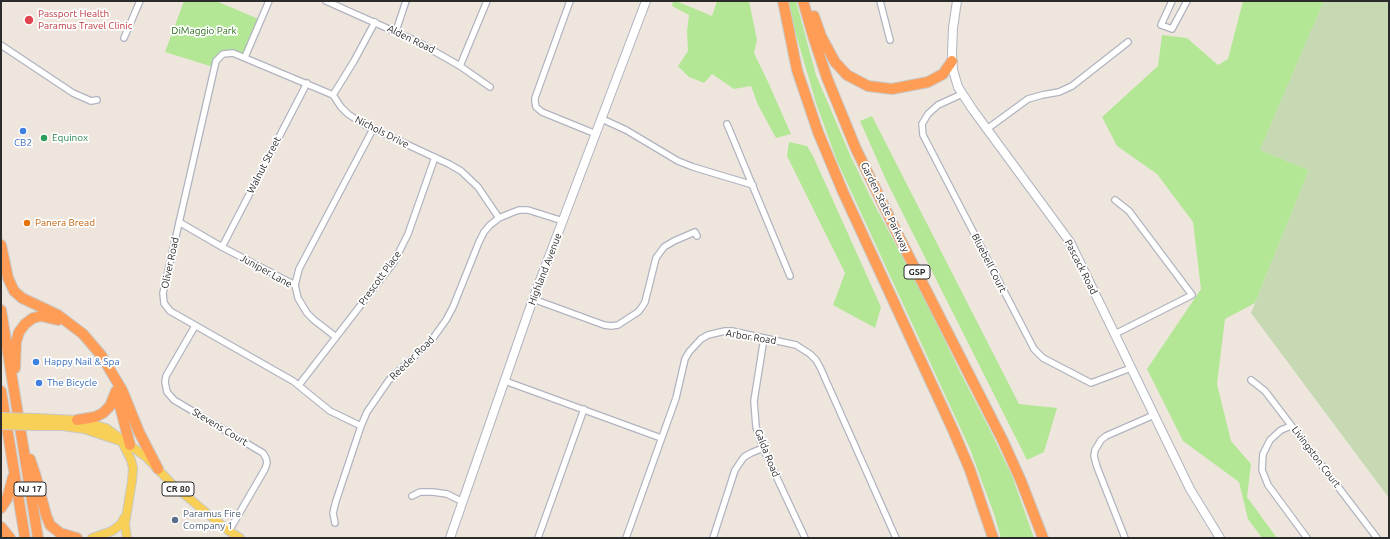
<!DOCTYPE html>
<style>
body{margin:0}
#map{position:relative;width:1390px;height:539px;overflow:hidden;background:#eee6dd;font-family:Ubuntu,sans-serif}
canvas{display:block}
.frame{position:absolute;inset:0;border:2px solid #2b2b2b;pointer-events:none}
</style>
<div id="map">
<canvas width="1390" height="539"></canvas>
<div class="frame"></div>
</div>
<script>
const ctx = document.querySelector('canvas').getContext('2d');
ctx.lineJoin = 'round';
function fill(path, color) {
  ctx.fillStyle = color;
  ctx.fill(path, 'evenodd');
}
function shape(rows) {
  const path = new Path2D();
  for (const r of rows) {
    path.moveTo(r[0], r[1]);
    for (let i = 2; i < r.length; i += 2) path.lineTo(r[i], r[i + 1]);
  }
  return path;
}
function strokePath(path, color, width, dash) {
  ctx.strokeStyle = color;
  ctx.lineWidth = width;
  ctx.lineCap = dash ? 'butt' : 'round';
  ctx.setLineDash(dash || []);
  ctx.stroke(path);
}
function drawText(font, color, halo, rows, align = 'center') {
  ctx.font = font + ' Ubuntu,sans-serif';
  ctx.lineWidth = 3.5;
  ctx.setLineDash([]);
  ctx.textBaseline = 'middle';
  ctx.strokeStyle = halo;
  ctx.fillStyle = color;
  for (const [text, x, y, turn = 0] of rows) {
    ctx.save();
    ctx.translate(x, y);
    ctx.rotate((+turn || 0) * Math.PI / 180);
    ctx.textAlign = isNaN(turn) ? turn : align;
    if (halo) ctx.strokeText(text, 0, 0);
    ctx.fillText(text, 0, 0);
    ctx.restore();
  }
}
fill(shape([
 [184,1,216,1,261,20,245,57,228,52,213,67,165,52],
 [673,1,676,1,712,16,717,1,749,1,757,40,754,53,768,82,791,134,776,138,758,105,751,86,734,89,712,74,704,83,689,77,678,66,688,51,687,32,689,15,672,6],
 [789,1,796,1,816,75,851,157,872,200,927,303,960,372,989,428,1012,476,1034,538,1001,538,994,514,970,449,837,161,816,103,792,21],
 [1243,1,1324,1,1260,150,1309,170,1255,303,1225,319,1217,384,1231,441,1251,464,1247,497,1277,538,1262,538,1248,519,1239,482,1183,441,1147,369,1201,289,1193,222,1157,174,1117,146,1102,117,1158,66,1162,35,1187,38,1218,65,1228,59],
 [872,116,1019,404,1057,408,1044,452,1027,460,887,182,860,121],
 [789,142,807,146,813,156,881,307,875,328,833,305,845,273,787,156]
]), '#b3e796');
fill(shape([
 [1324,1,1389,1,1389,498,1251,313,1309,170,1260,150]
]), '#c6d9b3');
const street = shape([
 [326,1,418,42,460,66,490,87],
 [570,1,535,98,535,102,536,107,542,112,596,134],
 [880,1,890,40],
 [1172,1,1161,25,1172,29,1187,1],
 [396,31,406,1],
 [124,38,140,1],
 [1,45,73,93,91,101,97,100],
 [245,57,269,1],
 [460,66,487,1],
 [962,94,938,105,928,114,922,124,923,135,1034,349,1043,358,1091,383,1131,368],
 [333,95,354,61,375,22],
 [602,119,626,130,678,161,693,167,753,185],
 [727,124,790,276],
 [987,129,1028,99,1042,95,1059,92,1072,86,1128,42],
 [1115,200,1129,211,1192,295,1115,334],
 [179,222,222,247,295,285,298,298,307,313,314,320,336,337],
 [222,247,307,83],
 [295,285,299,269,373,129],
 [533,299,604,325,611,326,618,325,638,312,642,307,645,302,656,258,664,247,674,241,695,232,697,236],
 [195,326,166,376,165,382,167,392,174,400,263,453,266,458,267,463,265,469,229,531],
 [764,338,754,401,756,427,763,448,805,538],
 [1251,380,1265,391,1377,538],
 [505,381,661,438],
 [299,385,394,262,408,234,435,157],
 [361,426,330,411,293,381,170,311,164,303,163,293,216,61,223,54,233,53,333,95,341,107,348,114,363,124,449,164,461,171,478,187,499,218],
 [1291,426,1281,430,1270,440,1263,454,1262,470,1268,485,1307,538],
 [412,496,420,492,433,492,447,494,463,502],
 [335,523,333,513,336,501,361,426,367,412,389,380,431,341,446,320,453,307,479,242,484,232,490,225,499,218,511,213,519,210,528,210,563,221],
 [538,538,584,409],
 [626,538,676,398,685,359,689,352,701,339,708,335,725,331,732,331,796,345,810,354,816,360,820,367,896,538],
 [713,538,735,470,744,457,751,453,763,448],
 [1125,538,1097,467,1094,456,1095,450,1101,440,1106,436,1154,415]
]);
const secondary = shape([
 [957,1,953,28,952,54,953,70,958,87,973,110,1070,242,1190,489,1220,538],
 [450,538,533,299,646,1]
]);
const primary = shape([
 [36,418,77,420,106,428,146,457,171,483,203,510,229,531,240,538],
 [37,426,62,426,84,429,120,441],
 [122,442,131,460,133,468,132,481,125,524,127,538],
 [92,538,112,531,121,524,124,518]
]);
const highway = shape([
 [783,1,797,70,818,132,843,192,953,430,970,470,993,538],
 [803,1,813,36,827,78,856,149,899,237,1003,441,1021,481,1043,538],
 [814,16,821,36,835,62,847,75,868,86,892,89,928,82,943,74,952,61],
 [1,245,8,278,14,291,22,298,58,315,83,334,101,355,122,390,139,432,158,469],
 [1,310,38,538],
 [15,368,16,342,19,332,25,324,33,318,41,316,58,320],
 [1,391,25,538],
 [116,391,130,445],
 [77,420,95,417,103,413,110,406,116,391],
 [30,459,36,477,46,515,50,525,60,533,77,538],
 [1,508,7,499,13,477],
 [1,527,10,538]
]);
strokePath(street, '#b1b4c0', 8);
strokePath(secondary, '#b1b4c0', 10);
strokePath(primary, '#c8c8c8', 10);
strokePath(highway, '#c8c8c8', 12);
strokePath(street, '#fff', 5.5);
strokePath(secondary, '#fff', 8);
strokePath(primary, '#f8d058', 8);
strokePath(highway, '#ff9d56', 10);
const primaryBridge = shape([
 [1,417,36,418],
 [1,425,37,426]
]);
strokePath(primaryBridge, '#c8c8c8', 10, []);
strokePath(primaryBridge, '#f8d058', 8);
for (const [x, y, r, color] of [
 [29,20,5,"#e0444e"],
 [23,131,4,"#3f7fe0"],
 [44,138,4,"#2e9e5b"],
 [27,223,4,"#e8710a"],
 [36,362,4,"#3f7fe0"],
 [39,383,4,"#3f7fe0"],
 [175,520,4,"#5c6f8a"]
]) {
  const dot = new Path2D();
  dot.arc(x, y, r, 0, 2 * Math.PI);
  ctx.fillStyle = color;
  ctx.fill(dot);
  strokePath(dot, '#fff', 1.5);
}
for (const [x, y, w] of [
 [917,272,26],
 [30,489,32],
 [178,489,32]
]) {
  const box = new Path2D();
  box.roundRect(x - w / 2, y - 7, w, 14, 3);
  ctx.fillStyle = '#fff';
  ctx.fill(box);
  strokePath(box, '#2b2b2b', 1);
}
drawText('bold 9px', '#2b2b2b', null, [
 ["GSP",917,272],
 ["NJ 17",30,489],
 ["CR 80",178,489]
]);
drawText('10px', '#be3a42', '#fff', [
 ["Passport Health",38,14],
 ["Paramus Travel Clinic",38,26]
], 'left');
drawText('10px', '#296d17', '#fff', [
 ["DiMaggio Park",204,31]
]);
drawText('10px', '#2b2b2b', '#fff', [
 ["Alden Road",411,39,26],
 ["Nichols Drive",382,132,27],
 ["Walnut Street",264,165,-63],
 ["Garden State Parkway",885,207,64],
 ["Oliver Road",170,263,-78],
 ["Bluebell Court",989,263,63],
 ["Pascack Road",1081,267,63],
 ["Highland Avenue",545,269,-69],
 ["Juniper Lane",266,271,29],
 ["Prescott Place",380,278,-54],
 ["Arbor Road",751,337,9],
 ["Reeder Road",412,358,-44],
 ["Stevens Court",220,427,31],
 ["Galda Road",767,453,68],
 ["Livingston Court",1316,457,53]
]);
drawText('10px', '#27864d', '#fff', [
 ["Equinox",52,138]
], 'left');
drawText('10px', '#366cbe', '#fff', [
 ["CB2",23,143,"center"],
 ["Happy Nail & Spa",44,362],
 ["The Bicycle",47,383]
], 'left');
drawText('10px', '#c56008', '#fff', [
 ["Panera Bread",35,223]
], 'left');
drawText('10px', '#4e5e75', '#fff', [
 ["Paramus Fire",183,514],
 ["Company 1",183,526]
], 'left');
</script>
